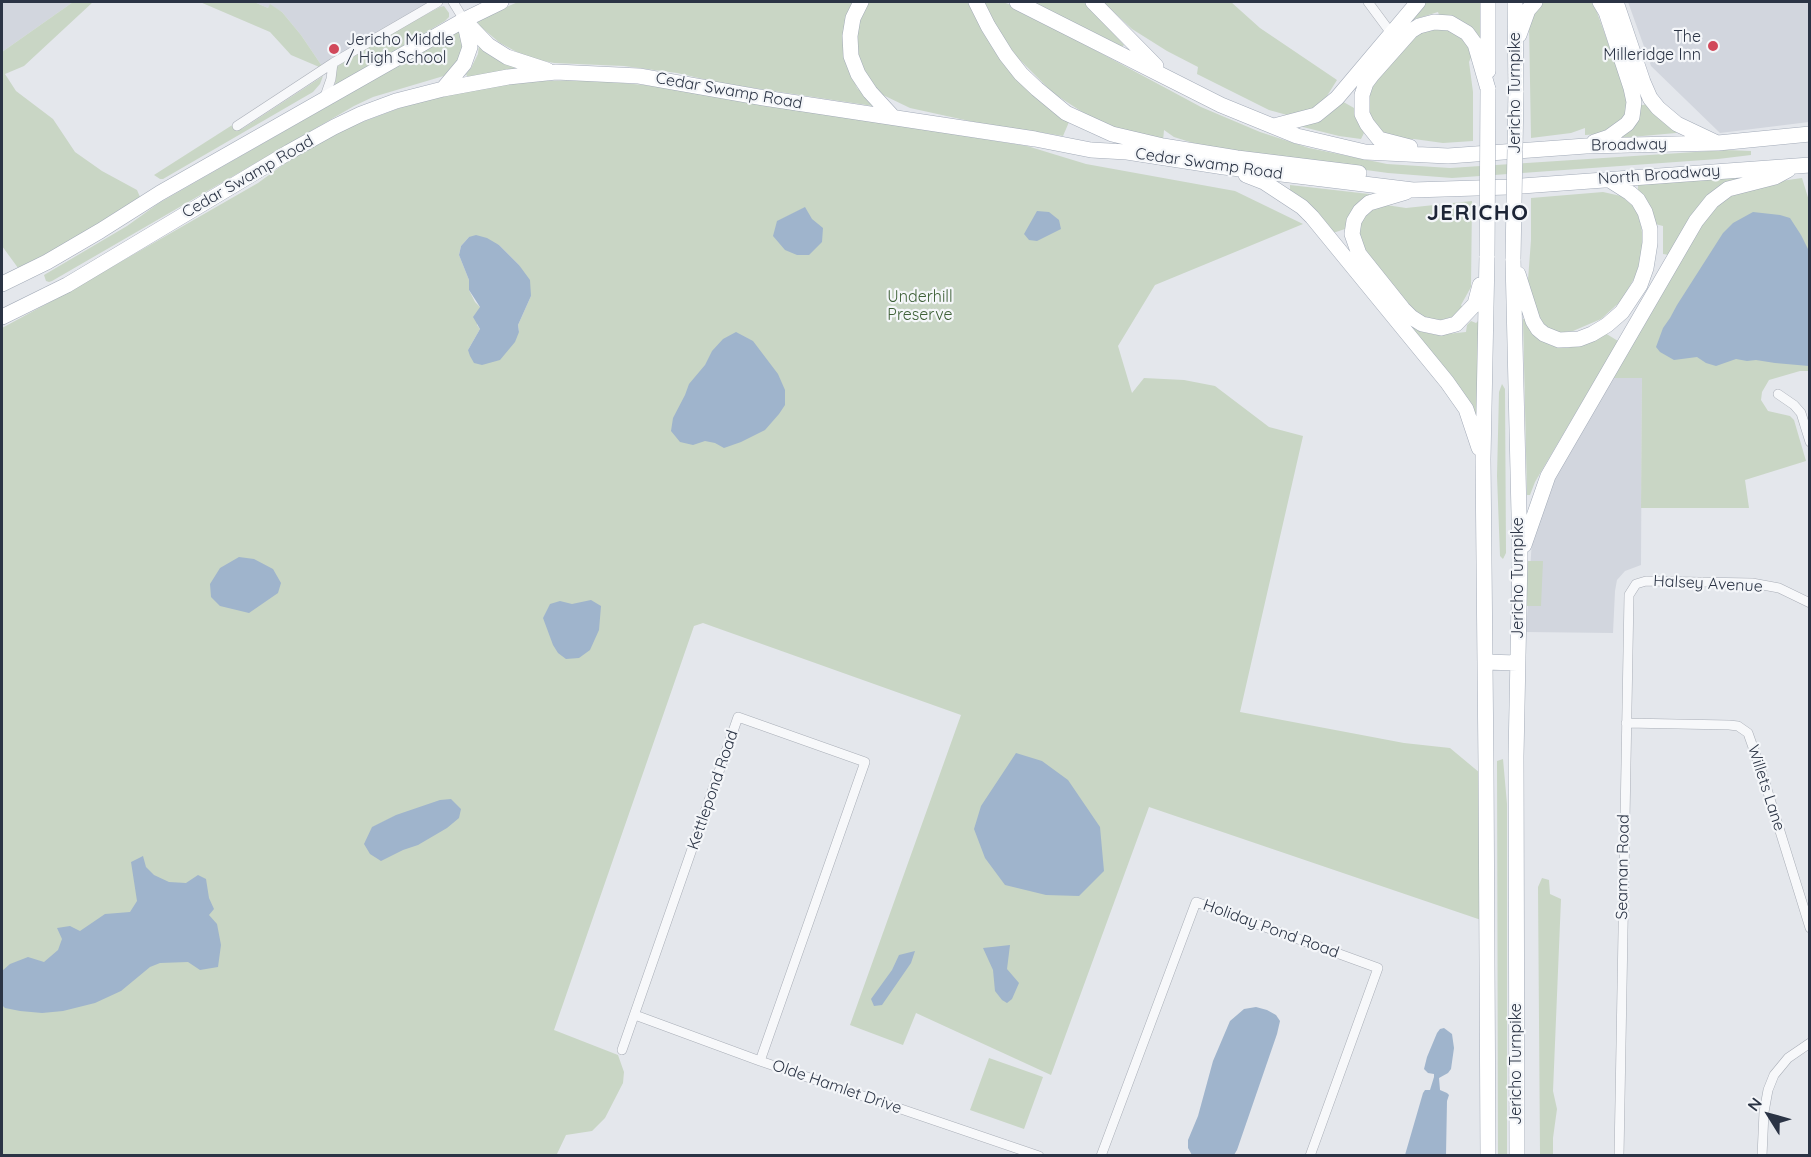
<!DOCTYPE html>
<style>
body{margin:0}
#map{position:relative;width:1811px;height:1157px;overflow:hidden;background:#e4e7ec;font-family:Quicksand,sans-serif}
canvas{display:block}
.frame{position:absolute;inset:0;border:3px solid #2b3445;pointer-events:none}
.north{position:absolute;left:1739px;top:1085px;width:60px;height:60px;-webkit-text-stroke:4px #f4f6f9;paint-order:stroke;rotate:307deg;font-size:16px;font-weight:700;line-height:24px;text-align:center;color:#2b3445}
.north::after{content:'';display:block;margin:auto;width:21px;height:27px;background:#2b3445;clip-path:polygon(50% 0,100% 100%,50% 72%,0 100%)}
</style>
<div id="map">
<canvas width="1811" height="1157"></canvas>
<div class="frame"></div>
<div class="north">N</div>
</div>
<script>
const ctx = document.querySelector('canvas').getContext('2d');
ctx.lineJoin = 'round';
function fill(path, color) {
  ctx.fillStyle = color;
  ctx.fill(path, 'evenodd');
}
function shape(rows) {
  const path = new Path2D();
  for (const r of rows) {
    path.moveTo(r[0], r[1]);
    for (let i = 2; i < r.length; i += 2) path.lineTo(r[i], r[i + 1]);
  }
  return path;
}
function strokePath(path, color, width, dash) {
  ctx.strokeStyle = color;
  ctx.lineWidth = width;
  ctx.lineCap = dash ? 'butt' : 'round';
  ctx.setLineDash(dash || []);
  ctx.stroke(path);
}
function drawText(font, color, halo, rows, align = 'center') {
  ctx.font = font + ' Quicksand,sans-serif';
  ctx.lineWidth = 4.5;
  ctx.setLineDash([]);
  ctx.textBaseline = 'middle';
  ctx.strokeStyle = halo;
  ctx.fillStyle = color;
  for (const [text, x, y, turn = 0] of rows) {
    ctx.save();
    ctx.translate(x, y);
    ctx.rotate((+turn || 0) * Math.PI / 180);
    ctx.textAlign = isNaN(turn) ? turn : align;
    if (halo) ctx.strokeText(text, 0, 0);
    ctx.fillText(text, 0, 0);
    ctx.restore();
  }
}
fill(shape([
 [2,2,73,2,2,52],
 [254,2,438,2,324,69,301,35,282,12,270,5,268,8],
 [1628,2,1809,2,1809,122,1720,133,1651,66],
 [1605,378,1642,378,1641,565,1625,571,1617,580,1615,591,1613,633,1526,632,1532,540,1548,487]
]), '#d2d6de');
fill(shape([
 [73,2,93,2,24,66,5,74,16,91,53,119,75,152,102,171,137,190,140,197,21,272,2,246,2,52],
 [200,2,254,2,268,8,270,4,282,12,301,35,324,69,291,55,270,32],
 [518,2,854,2,845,20,843,54,857,88,875,104,873,106,720,83,677,73,624,66,554,63,528,58,500,43,481,27,476,20],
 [868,2,969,2,984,34,1011,71,1069,122,1063,136,974,122,910,108,883,95,865,75,856,47,858,21],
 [983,2,1003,2,1011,5,1201,107,1260,132,1309,148,1387,164,1450,168,1726,150,1751,151,1751,155,1718,159,1452,178,1388,173,1212,149,1174,137,1164,130,1163,141,1136,135,1096,121,1053,93,1017,57,993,23],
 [1031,2,1084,2,1124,45,1121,48],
 [1103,2,1231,2,1260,28,1337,80,1327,96,1317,107,1302,113,1287,115,1269,110,1197,74,1198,67,1167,51,1132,29],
 [1425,2,1481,2,1481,41,1439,15,1438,12,1409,21],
 [1541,2,1590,2,1594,4,1628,98,1625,118,1603,134,1585,135,1585,128,1571,133,1531,138,1529,24],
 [444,6,449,13,449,17,445,21,335,86,336,68,339,65,395,31,440,7],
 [1444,26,1458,32,1473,53,1469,62,1473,92,1473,141,1443,143,1414,139,1399,141,1387,137,1375,127,1367,110,1367,98,1371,86,1416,34],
 [457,32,460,32,466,49,447,75,373,97,354,106,52,281,49,282,46,281,44,275,127,226,159,203],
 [479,44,523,70,468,78,466,74,471,68,478,54],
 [323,76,320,84,313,92,163,179,160,179,154,175,237,122,237,126,242,129],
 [590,80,655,86,1027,146,1086,164,1235,191,1303,224,1155,285,1118,346,1132,393,1144,378,1184,380,1215,386,1269,427,1303,436,1240,712,1404,743,1450,748,1486,778,1487,922,1149,807,1051,1075,916,1013,903,1045,850,1025,961,715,703,623,694,626,554,1030,618,1055,624,1072,623,1083,605,1118,592,1131,566,1135,556,1156,2,1155,2,328,63,295,258,183,295,156,349,127,413,103,486,87,539,81],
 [469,237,499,245,519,265,531,296,518,325,519,332,468,350,480,329,477,325,480,307,475,302,469,290,469,280,459,255,461,246],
 [1340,100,1354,108,1356,119,1364,133,1361,139,1339,136,1299,126],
 [1646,102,1677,129,1676,133,1620,138,1639,105,1644,105],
 [1738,177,1738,180,1669,255,1663,254,1663,226,1655,224,1638,192,1638,185],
 [1802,178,1810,204,1809,371,1800,371,1769,380,1762,392,1761,400,1768,411,1790,416,1794,420,1806,461,1745,480,1749,508,1641,508,1642,378,1610,378,1702,224,1715,207,1733,193,1753,185],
 [1290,185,1369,194,1369,198,1345,229,1333,233,1299,197,1290,190],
 [1603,192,1621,196,1636,208,1641,226,1644,245,1636,275,1622,300,1601,319,1573,331,1556,333,1539,323,1527,293,1531,240,1531,198],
 [1472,201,1471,287,1461,305,1463,308,1456,316,1441,320,1425,318,1412,310,1360,244,1357,231,1363,212,1386,205,1406,208],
 [1523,319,1527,319,1534,334,1550,345,1567,348,1586,343,1605,333,1618,341,1535,482,1530,495,1527,495],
 [1479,320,1479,425,1405,323,1423,332,1437,335,1466,332,1467,325,1471,321,1476,323],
 [1502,384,1505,389,1506,553,1503,559,1500,556,1497,476,1499,392],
 [1520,561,1543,561,1541,606,1519,606],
 [1503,759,1507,804,1507,1155,1498,1156,1497,761],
 [1542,878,1549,880,1550,894,1561,899,1553,1091,1557,1109,1553,1138,1553,1156,1540,1155,1538,887],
 [989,1058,1043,1077,1024,1129,970,1110]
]), '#c9d6c5');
fill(shape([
 [805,207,812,219,823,228,822,242,809,255,797,255,785,250,773,236,777,221],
 [1037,211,1049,212,1059,220,1061,229,1037,241,1029,240,1024,234],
 [1753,212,1780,215,1790,218,1801,235,1809,251,1809,366,1775,363,1756,360,1747,361,1736,359,1716,366,1706,363,1697,357,1674,360,1660,352,1656,347,1663,328,1670,318,1677,305,1723,233,1733,223],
 [476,235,487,238,499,245,519,265,530,280,531,296,518,325,519,332,515,342,500,360,482,365,474,363,470,356,468,350,480,329,473,317,480,307,469,290,469,280,459,255,461,246,469,237],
 [736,332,753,341,778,374,785,390,785,405,779,414,765,430,741,442,724,448,715,443,705,441,693,445,680,442,671,431,673,418,685,395,689,384,705,365,712,351,723,339],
 [239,557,254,559,273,569,281,583,278,593,249,613,220,606,211,597,210,584,220,568],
 [591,600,601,606,599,630,590,650,579,658,566,659,558,653,553,645,543,618,550,604,560,601,572,604],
 [1016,753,1042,761,1068,780,1100,827,1104,871,1079,896,1046,895,1005,885,985,858,974,829,981,806],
 [451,799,461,809,459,818,447,828,418,845,403,850,381,861,370,854,364,844,372,827,396,815,440,800],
 [143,856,146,867,154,875,169,882,186,883,198,875,206,879,209,898,214,909,209,915,217,924,221,945,218,967,200,970,188,962,160,963,150,967,121,991,95,1003,63,1011,42,1013,20,1011,5,1008,2,1005,2,971,10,964,28,957,44,962,58,950,62,939,57,928,70,926,80,931,105,914,130,912,137,901,131,862],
 [1010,945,1007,969,1019,983,1012,999,1007,1003,1002,1000,995,991,993,970,983,948],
 [915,951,911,963,882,1005,874,1006,871,999,892,970,899,955],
 [1256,1007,1267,1010,1276,1015,1280,1021,1277,1034,1237,1150,1234,1155,1192,1155,1188,1148,1188,1140,1198,1116,1213,1061,1230,1021,1244,1009],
 [1444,1028,1452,1034,1454,1048,1451,1069,1448,1073,1439,1078,1440,1090,1447,1093,1449,1095,1447,1101,1446,1155,1405,1155,1423,1093,1425,1090,1430,1090,1434,1077,1434,1074,1428,1073,1424,1069,1427,1057,1437,1033,1440,1029]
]), '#9fb4cc');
const street = shape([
 [453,2,464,20],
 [1368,2,1391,33],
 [324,99,331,79,333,63],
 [237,126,333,63,438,2],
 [1778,394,1794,405,1801,413,1810,442],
 [1626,723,1729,725,1738,726,1748,733,1761,770,1810,928],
 [635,1015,760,1061,1039,1156],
 [622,1050,738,717,865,762,760,1061],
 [1101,1156,1196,902,1378,968,1310,1156],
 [1619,1156,1629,595,1636,584,1646,581,1752,583,1779,588,1810,603],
 [1762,1156,1764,1112,1768,1090,1774,1075,1788,1058,1810,1043]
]);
const primary = shape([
 [861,2,853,18,850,36,851,56,858,74,870,92,893,117],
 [976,2,988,26,1006,55,1021,74,1037,89,1066,113,1112,134,1163,146,1237,158,1359,173],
 [1017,2,1221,105,1297,136,1365,152,1448,156,1586,146,1718,143,1810,134],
 [1093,2,1156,66],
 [1488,2,1488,71],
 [1515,2,1516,92],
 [1616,2,1643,82,1650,98,1658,108,1677,124,1715,142],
 [464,20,488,45,507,57,547,70],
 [1519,35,1528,10,1535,2],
 [443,89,464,64,470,47,464,20],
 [1274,126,1316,115,1337,98,1418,2],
 [1594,142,1609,137,1627,124,1632,117,1634,102,1631,88,1606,12,1600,2],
 [1410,147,1379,139,1367,124,1362,114,1362,95,1366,83,1372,75,1411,31,1419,26,1434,22,1450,23,1467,33,1475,44,1488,89],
 [1246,175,1264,182,1302,207,1312,217,1447,382,1466,409,1479,448],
 [1406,192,1369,203,1360,211,1354,221,1352,234,1359,254,1403,309,1411,317,1422,324,1441,328,1456,324,1475,304,1480,285],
 [1487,256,1483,459,1486,767,1488,1156],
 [1513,259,1520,556,1516,756,1517,1156],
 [1518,274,1533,321,1538,329,1544,334,1559,340,1579,339,1592,334,1607,325,1622,312,1640,285,1646,268,1650,243,1650,229,1645,212,1638,200,1630,193,1608,179],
 [2,284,47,262,100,231,160,193,464,20,501,2],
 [2,317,67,285,289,152,334,127,361,114,396,101,443,89,508,77,556,72,639,76,764,98,1035,139,1091,150,1127,152,1224,167,1413,190,1508,187,1810,165],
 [1524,545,1548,476,1696,221,1712,201,1728,189,1775,177,1788,170],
 [1485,662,1517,663]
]);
strokePath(street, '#a9aeb7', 10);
strokePath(primary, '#a3abb8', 16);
strokePath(street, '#f7f8fa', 9);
strokePath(primary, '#fff', 15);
const primaryBridge = shape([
 [1487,256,1488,89],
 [1513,259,1516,92]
]);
strokePath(primaryBridge, '#a3abb8', 16, []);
strokePath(primaryBridge, '#fff', 15);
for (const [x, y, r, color] of [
 [1713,46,6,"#d1495b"],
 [334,49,6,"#d1495b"]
]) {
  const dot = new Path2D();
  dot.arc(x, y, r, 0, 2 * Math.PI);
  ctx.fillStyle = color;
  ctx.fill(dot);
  strokePath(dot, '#f4f6f9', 2);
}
drawText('16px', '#2b3445', '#f4f6f9', [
 ["The",1701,37],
 ["Milleridge Inn",1701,55],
 ["Jericho Middle",346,40,"left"],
 ["/ High School",346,58,"left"]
], 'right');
drawText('16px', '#2b3445', '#f4f6f9', [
 ["Cedar Swamp Road",729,91,10],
 ["Jericho Turnpike",1515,93,-90],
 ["Broadway",1629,145,-1],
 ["Cedar Swamp Road",1209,164,8],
 ["North Broadway",1659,175,-4],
 ["Cedar Swamp Road",248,177,-30],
 ["Jericho Turnpike",1518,578,-90],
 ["Halsey Avenue",1708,584,3],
 ["Willets Lane",1766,788,72],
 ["Kettlepond Road",713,790,-71],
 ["Seaman Road",1623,867,-89],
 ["Holiday Pond Road",1271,929,20],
 ["Jericho Turnpike",1516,1064,-90],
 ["Olde Hamlet Drive",837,1087,19]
]);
drawText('16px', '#3f6138', '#f4f6f9', [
 ["Underhill",920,297],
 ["Preserve",920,315]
]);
ctx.letterSpacing = '1.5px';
drawText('bold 22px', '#1d2536', '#f4f6f9', [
 ["JERICHO",1478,213]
]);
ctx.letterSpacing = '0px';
</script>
